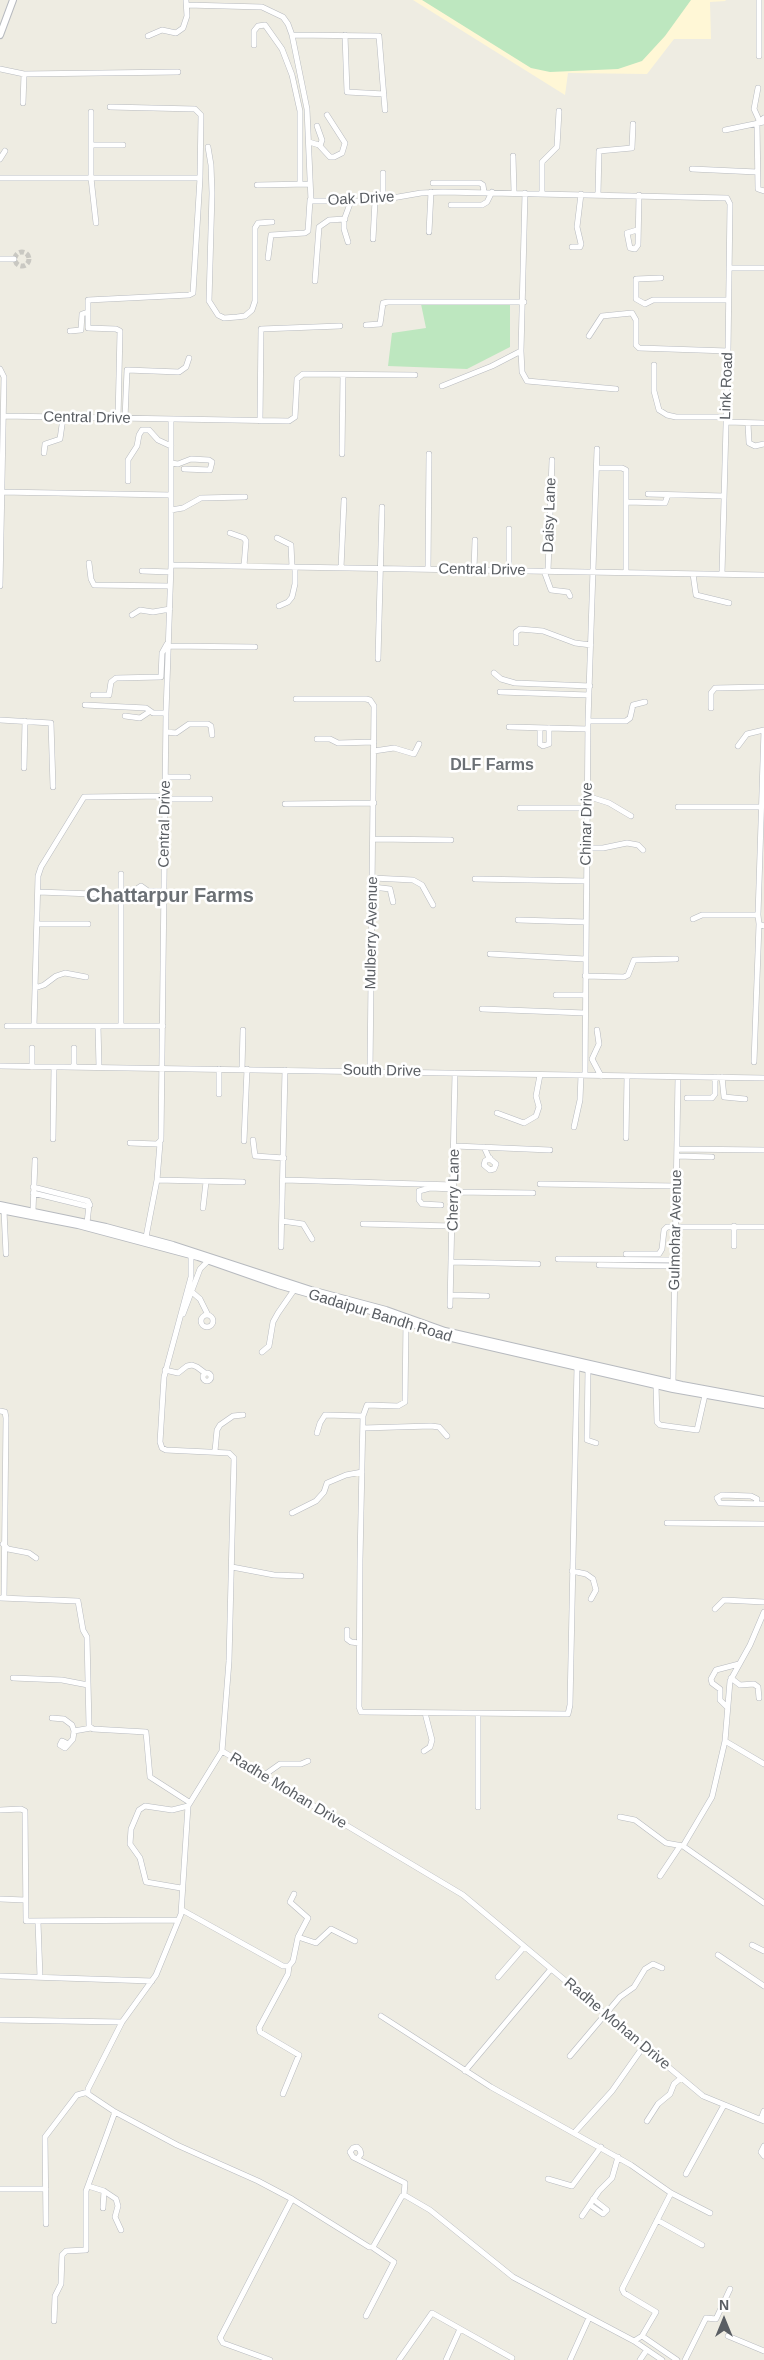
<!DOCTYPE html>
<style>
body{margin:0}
#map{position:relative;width:764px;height:2360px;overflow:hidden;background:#eeece2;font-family:Helvetica,sans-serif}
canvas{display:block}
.north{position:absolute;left:699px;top:2295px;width:50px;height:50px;-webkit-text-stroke:4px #fff;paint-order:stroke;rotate:0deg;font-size:14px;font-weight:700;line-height:20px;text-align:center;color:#5a5e63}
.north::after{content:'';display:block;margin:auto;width:18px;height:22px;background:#5a5e63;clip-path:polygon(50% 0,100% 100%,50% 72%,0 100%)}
</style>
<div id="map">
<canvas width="764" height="2360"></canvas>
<div class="north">N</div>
</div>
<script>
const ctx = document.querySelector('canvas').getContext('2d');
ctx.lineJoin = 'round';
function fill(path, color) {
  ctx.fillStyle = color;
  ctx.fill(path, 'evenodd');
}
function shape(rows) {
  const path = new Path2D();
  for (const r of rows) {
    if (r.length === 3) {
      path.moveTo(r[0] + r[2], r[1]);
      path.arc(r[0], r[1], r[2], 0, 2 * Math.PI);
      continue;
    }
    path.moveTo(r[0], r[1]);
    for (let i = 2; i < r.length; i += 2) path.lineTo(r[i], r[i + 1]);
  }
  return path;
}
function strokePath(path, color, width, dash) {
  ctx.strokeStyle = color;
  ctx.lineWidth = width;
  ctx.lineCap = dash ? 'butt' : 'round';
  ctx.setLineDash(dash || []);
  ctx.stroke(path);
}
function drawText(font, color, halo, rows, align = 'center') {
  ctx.font = font + ' Helvetica,sans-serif';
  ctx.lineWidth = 5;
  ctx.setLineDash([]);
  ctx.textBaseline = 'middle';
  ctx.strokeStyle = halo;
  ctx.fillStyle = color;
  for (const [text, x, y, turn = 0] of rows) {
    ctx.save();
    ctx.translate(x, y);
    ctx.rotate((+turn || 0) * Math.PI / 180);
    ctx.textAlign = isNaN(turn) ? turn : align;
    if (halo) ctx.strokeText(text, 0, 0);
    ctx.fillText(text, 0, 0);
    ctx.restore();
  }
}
fill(shape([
 [413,0,725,0,726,1,710,2,711,39,674,39,647,74,568,73,565,95]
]), '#fff7d6');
fill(shape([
 [422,0,691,0,665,36,642,61,618,69,550,72,531,68],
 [421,304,510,305,510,347,467,369,388,366,392,333,426,328]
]), '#bde7bf');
strokePath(shape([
 [22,259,7]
]), '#c9c8c2', 5, [5, 2.5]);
const minor = shape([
 [187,5,262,7,283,17,288,24,292,35,307,109,311,201,375,201,421,193,443,192,727,198,730,204,728,351,722,574],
 [292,35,379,36,385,110],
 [345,35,347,92,384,94],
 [148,36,162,30,176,33,183,28,187,16,186,0],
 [254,45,254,31,258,26,265,25,282,49,292,75,300,111,300,184],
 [759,56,759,0],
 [0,69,24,74,178,72],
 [758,88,754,109,759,120],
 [23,103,24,74],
 [110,107,195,109,201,115,200,178,193,293,189,295,88,300,88,328,116,329,120,331,118,419],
 [91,112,91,178,96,223],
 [764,118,757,123,758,189,764,191],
 [317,126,322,140,320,146],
 [725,130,764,122],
 [309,142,319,145,330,157,334,157,342,153,345,143,327,115],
 [91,145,123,145],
 [208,147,211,165,212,193,209,301,218,315,224,318,237,317,245,316,252,310,255,301,255,228,258,223,272,222],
 [513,156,514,192],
 [0,159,5,151],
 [692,169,757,172],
 [0,178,200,178],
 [433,183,480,183,483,185,484,192],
 [257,185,309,184],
 [542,193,542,162,557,147,559,111],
 [598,194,599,151,632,148,633,124],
 [383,200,383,173],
 [451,205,482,205,487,202,492,192],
 [637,230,627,233,630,248,635,249,638,245,639,195],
 [429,232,431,192],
 [373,239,375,201],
 [348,242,344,229,344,220,351,201],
 [572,247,580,247,581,244,577,227,581,194],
 [268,258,271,235,305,233,308,231,310,200],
 [0,259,14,259],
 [729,268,764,268],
 [661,278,636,279,636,299,645,304,653,300,728,300],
 [315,281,319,227,329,220,345,219],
 [366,325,380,324,383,303,388,302,524,302],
 [70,331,81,330,82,314,88,312],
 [589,336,602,316,632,313,636,320,636,345,639,348,728,351],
 [521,351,522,372,527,381,616,389],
 [654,365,654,391,659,410,667,415,676,417,726,417],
 [0,369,4,377,0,586],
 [442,386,492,366,521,351,525,193],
 [3,416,289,421,295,417,297,379,303,374,415,375],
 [125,419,127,370,179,372,186,367,189,358],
 [260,421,261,329,340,326],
 [726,422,764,423],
 [748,423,749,443,755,446,764,444],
 [44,453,45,444,60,439,63,418],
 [342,454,343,375],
 [171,463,178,464,191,459,209,460,212,462,210,470,184,469],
 [597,468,622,468,626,470,626,572],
 [128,481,128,460,137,446,139,435,142,430,149,430,158,440,171,446],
 [0,492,171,495],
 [648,494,724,496],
 [627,502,665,503,668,495],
 [171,510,183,508,201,498,245,497],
 [230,533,244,538,246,541,244,566],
 [277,538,291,545,292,567],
 [89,563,91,579,94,585,170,586],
 [171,565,764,575],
 [341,568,344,500],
 [428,569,429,454],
 [474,570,475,540],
 [142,571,171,572],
 [509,571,509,529],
 [544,571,551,590,568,592,570,596],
 [548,571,552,460],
 [693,574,696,595,729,603],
 [279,606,288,602,292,597,295,584,295,567],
 [132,615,140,610,153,612,170,609],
 [516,643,516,632,520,629,543,631,575,643,591,645],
 [169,646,255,647],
 [378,659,382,507],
 [494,673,501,679,515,683,590,686],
 [500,692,589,695],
 [93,695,109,695,111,682,116,678,161,677,162,653,167,644],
 [296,699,366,699,370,700,374,706,370,1071],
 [85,705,146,708,153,713,166,713],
 [711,708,711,693,715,688,764,687],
 [125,716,140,718,149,712],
 [0,720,51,723,53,787],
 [588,721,626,721,630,718,633,705,645,702],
 [509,727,588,729],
 [540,728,540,744,543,746,549,744,549,728],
 [764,730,758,915,759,924,764,926],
 [166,732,176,733,189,724,208,724,211,726,212,735],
 [317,739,330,739,338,743,374,742],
 [738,746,747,734,764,730],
 [374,751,394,748,414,754,419,744],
 [24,768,25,721],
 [166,777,188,777],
 [587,796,609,803,631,816],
 [166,799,210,799],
 [285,804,374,803],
 [678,807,762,807],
 [520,808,587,808],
 [374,839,451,840],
 [586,848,603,848,627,843,638,845,643,850],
 [121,874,121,1026],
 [373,878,413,880,422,885,433,905],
 [475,879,586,881],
 [373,887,390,889,393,902],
 [38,892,121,895],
 [137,895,138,888,141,886,148,891,164,891],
 [693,919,702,915,758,915],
 [518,920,586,922],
 [37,924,88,924],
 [490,954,585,959],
 [585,976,624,977,628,975,634,960,676,959],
 [35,988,44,985,56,976,65,973,86,977],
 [556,995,585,995],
 [482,1009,585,1013],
 [7,1026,163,1026],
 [34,1026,38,876,41,867,84,797,166,796],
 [98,1026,99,1067],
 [597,1030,599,1044,592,1059,601,1076],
 [32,1048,32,1067],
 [754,1062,759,924],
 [0,1066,764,1078],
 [74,1067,74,1048],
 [242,1069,243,1030],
 [585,1075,588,721,597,449],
 [722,1077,724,1097,745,1099],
 [219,1094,219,1069],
 [687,1098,712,1098,715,1094,715,1077],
 [497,1113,524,1123,536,1116,539,1107,536,1096,540,1075],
 [574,1127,580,1100,581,1075],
 [626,1138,627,1076],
 [53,1139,54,1067],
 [253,1140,255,1156,284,1158],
 [244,1141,247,1069],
 [130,1143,157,1144,161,1140,166,713,171,565,171,420],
 [455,1146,550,1150],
 [484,1147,489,1158,496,1164,494,1169,490,1170,484,1165,485,1161,490,1158],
 [677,1149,764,1150],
 [677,1156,712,1157],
 [157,1180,243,1182],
 [284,1180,454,1185],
 [540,1184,677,1186],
 [454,1192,533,1193],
 [33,1193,86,1206,90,1205,88,1201,33,1187],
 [441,1205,422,1204,419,1200,419,1191,430,1188,454,1189],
 [203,1208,206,1182],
 [4,1211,6,1254],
 [33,1211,35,1160],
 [282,1221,303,1224,312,1239],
 [87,1223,89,1205],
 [363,1224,453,1226],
 [146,1237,157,1180,160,1143],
 [734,1246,734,1226],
 [281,1247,285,1070],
 [626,1254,659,1254,662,1249,664,1230,667,1227,764,1227],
 [191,1255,191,1277,164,1377,160,1442,162,1448,166,1450,229,1453,234,1458,229,1661,222,1751,463,1895,703,2096,764,2121],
 [558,1259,677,1260],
 [452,1262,538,1264],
 [599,1265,677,1266],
 [192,1292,200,1299,208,1315],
 [451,1295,487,1296],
 [450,1306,455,1073],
 [183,1314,200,1269,208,1261],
 [207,1321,6],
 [406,1321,405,1402,398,1406,367,1405,363,1416,360,1560,359,1707,361,1712,568,1714,570,1705,577,1366],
 [262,1352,269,1346,273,1322,278,1313,294,1290],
 [588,1369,587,1440,596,1443],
 [165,1370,178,1373,187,1366,192,1365,197,1367,205,1373],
 [207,1377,4],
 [673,1383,678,1077],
 [656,1384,657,1422,660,1425,697,1430,705,1395],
 [0,1411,5,1412,6,1418,4,1598],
 [363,1428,431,1426,439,1427,447,1436],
 [317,1433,320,1423,325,1415,363,1416],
 [215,1451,217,1430,220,1425,233,1416,243,1415],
 [756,1504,757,1499,751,1496,722,1495,717,1498,720,1503,764,1504],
 [292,1513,316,1501,324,1492,327,1483,346,1475,362,1472],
 [667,1523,764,1524],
 [3,1544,8,1549,29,1553,36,1558],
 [232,1567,274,1575,301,1576],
 [572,1571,586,1574,593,1579,596,1590,591,1599],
 [0,1598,78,1601,83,1630,87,1637,89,1726,93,1729,146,1732,150,1777,189,1802],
 [715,1609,724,1600,764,1602],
 [764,1612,750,1645,730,1681,725,1741,712,1797,683,1846,764,1903],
 [347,1630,347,1639,351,1642,359,1643],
 [13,1678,62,1680,88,1685],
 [731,1678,740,1685,754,1684,758,1687,759,1698],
 [727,1707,720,1700,720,1689,712,1683,711,1679,716,1670,739,1664],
 [478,1714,478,1807],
 [52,1718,64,1719,72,1725,74,1731,73,1739,65,1748,60,1745,62,1741,68,1744],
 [74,1731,91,1728],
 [725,1741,764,1764],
 [222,1751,188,1806,181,1914,156,1975,122,2022,88,2089,88,2094,115,2112,177,2145,258,2181,292,2199,369,2247,373,2247,402,2196,406,2196,430,2210,513,2277,634,2341,662,2360],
 [424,1751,430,1747,432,1740,425,1713],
 [263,1776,280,1764,301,1764,308,1761],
 [0,1810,21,1809,25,1811,26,1921,177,1920],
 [620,1817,635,1820,666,1843,683,1846],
 [660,1876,680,1846],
 [181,1888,146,1882,140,1858,130,1844,131,1829,139,1810,145,1806,172,1810,188,1806],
 [0,1899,25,1900],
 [182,1910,283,1966,289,1966,293,1961,298,1937,308,1918,290,1902,294,1894],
 [38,1922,40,1977],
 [298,1937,316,1943,331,1929,355,1941],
 [752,1945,764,1951],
 [718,1955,764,1986],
 [0,1976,152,1981],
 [498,1977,524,1947],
 [381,2016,491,2087,631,2165,671,2193,622,2289,624,2293,656,2312,642,2336],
 [0,2020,122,2022],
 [570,2056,620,1997,634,1987,645,1969,653,1964,662,1968],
 [465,2071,551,1969],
 [283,2094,299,2055,260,2032,259,2028,288,1974,289,1966],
 [761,2119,764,2111],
 [647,2121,658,2104,670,2094,674,2084,681,2078],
 [575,2132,612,2091,643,2047],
 [764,2146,761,2152,764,2156],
 [358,2158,361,2154,360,2150,357,2147,353,2148,350,2152,353,2157,405,2183,404,2195],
 [686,2174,724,2105],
 [548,2179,572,2186,601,2147],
 [88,2186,104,2191,116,2199,118,2206,115,2217,121,2230],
 [0,2189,46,2189],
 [671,2193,710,2213],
 [590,2205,603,2214,607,2210,593,2199],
 [103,2208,104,2191],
 [582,2216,599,2191,612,2178,618,2157],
 [657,2220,702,2245],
 [46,2224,45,2137,77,2095,88,2092],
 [366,2316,394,2262,372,2247],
 [54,2321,55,2296,61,2284,62,2255,66,2251,86,2250,86,2191,115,2112],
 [728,2336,764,2351],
 [634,2341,642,2336,677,2360],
 [270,2360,223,2343,220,2338,292,2199],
 [399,2360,432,2313,512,2358],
 [446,2360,460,2329],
 [570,2360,589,2318],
 [640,2360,646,2351],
 [685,2360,706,2318,716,2319,730,2289]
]);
const tertiary = shape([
 [0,35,13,0],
 [0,1205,106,1227,173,1245,311,1290,386,1310,445,1331,682,1385,764,1400],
 [0,1210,78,1225,198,1257,278,1285,403,1320,443,1336,673,1389,764,1405]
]);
strokePath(minor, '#b7babf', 6);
strokePath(tertiary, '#b7babf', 8);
strokePath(minor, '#fff', 5);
strokePath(tertiary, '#fff', 6);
drawText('15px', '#5a5e63', '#fff', [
 ["Oak Drive",361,199,-3],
 ["Link Road",727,386,-88],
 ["Central Drive",87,418,1],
 ["Daisy Lane",550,515,-88],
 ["Central Drive",482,570,1],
 ["Central Drive",165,824,-89],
 ["Chinar Drive",587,824,-89],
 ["Mulberry Avenue",372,933,-89],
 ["South Drive",382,1071,1],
 ["Cherry Lane",454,1190,-89],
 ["Gulmohar Avenue",676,1230,-89],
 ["Gadaipur Bandh Road",380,1316,17],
 ["Radhe Mohan Drive",288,1791,31],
 ["Radhe Mohan Drive",617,2024,40]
]);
drawText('bold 16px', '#6b7075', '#fff', [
 ["DLF Farms",492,766]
]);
drawText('bold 20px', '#6b7075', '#fff', [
 ["Chattarpur Farms",170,896]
]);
</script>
